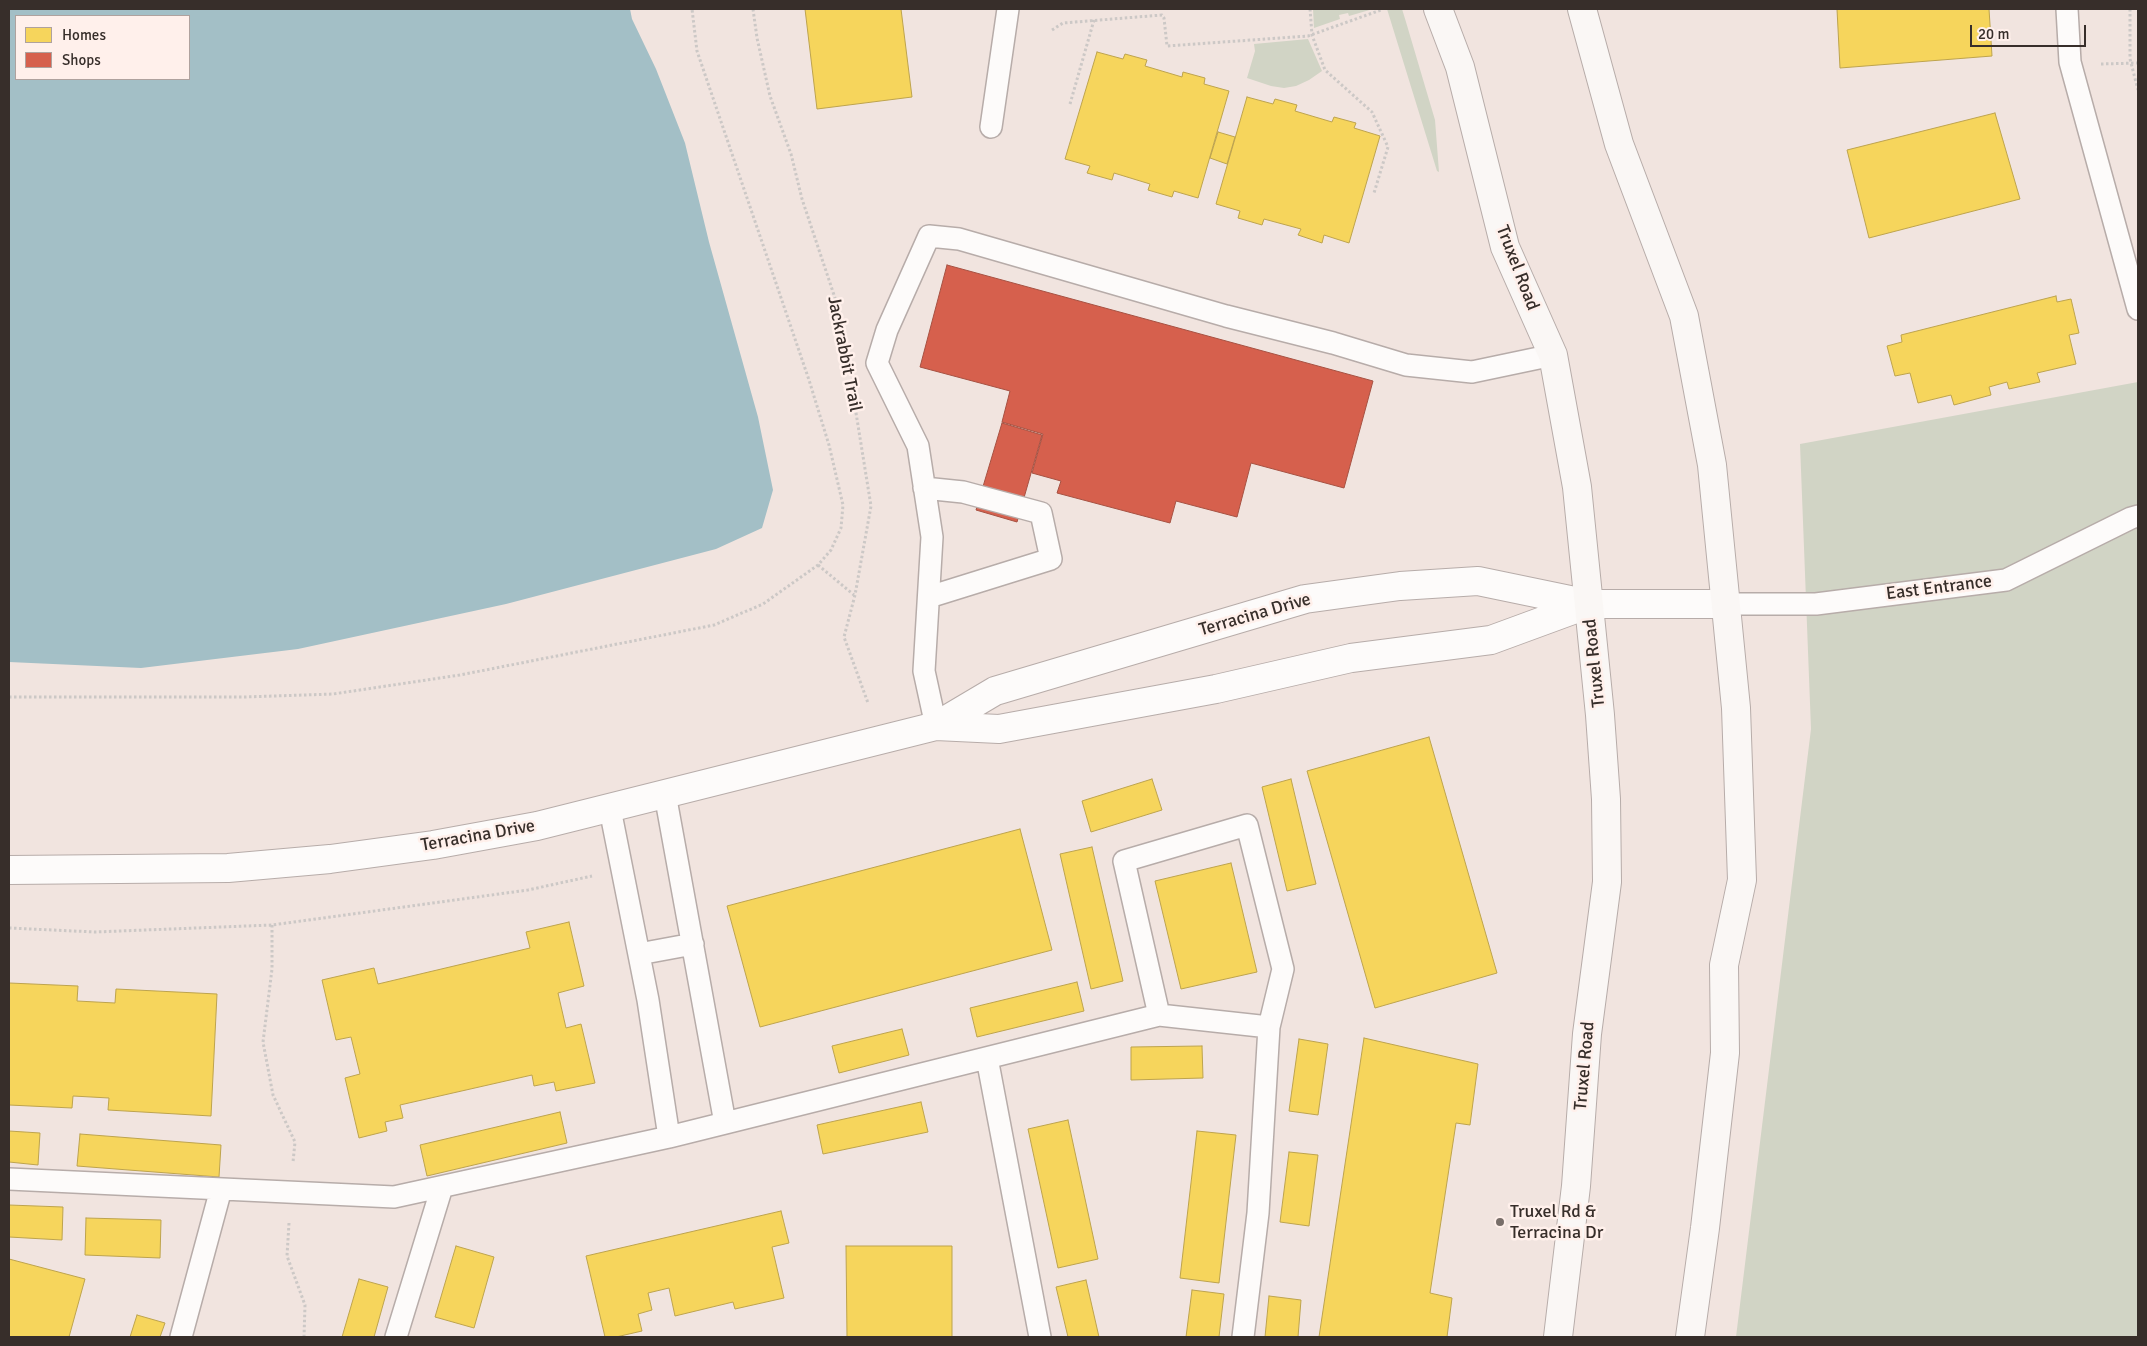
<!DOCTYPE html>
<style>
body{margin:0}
#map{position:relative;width:2147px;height:1346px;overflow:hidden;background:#f1e4df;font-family:Signika,sans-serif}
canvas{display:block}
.frame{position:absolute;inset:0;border:10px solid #372e2a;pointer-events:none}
.legend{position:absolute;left:15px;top:15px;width:175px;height:65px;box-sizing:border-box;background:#fff0eb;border:1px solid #afa29e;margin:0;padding:6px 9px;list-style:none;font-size:15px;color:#372e2a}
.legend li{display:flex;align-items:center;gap:10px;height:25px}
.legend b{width:25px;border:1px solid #afa29e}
.scale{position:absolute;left:1970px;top:25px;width:116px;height:22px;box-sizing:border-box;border:2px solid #372e2a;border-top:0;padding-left:6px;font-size:15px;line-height:18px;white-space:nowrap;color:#372e2a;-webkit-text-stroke:4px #fff0eb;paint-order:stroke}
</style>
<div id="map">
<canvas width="2147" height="1346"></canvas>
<div class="frame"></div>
<ul class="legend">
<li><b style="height:14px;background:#f6d55c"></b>Homes</li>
<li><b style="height:14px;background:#d6604d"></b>Shops</li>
</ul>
<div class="scale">20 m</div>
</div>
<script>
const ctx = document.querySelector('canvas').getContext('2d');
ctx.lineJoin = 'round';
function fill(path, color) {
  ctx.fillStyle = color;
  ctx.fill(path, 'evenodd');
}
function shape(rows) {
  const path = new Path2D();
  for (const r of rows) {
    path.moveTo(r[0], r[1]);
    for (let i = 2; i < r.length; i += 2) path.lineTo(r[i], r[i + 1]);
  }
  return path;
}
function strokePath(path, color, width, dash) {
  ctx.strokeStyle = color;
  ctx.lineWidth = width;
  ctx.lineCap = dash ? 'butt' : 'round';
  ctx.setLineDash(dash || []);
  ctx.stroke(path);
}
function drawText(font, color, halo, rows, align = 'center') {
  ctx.font = font + ' Signika,sans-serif';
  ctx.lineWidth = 5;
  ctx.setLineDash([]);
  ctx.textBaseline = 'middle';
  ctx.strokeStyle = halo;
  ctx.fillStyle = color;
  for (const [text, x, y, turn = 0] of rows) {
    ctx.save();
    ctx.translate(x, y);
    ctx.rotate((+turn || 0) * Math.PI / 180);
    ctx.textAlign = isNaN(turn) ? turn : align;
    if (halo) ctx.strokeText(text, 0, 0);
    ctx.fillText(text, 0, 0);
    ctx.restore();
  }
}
fill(shape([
 [1313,9,1373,9,1349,16,1348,13,1339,15,1340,19,1314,28],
 [1387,9,1402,9,1406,22,1435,120,1439,172,1437,171],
 [1308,39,1322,71,1309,80,1296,86,1284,88,1271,86,1247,78,1255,51,1254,44],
 [2138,382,2138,1337,1736,1337,1811,729,1800,444]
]), '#d1d4c5');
fill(shape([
 [9,9,630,9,632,19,656,69,685,143,709,242,758,417,773,490,762,528,716,549,506,604,298,649,141,668,9,662],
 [16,16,189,16,189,79,16,79]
]), '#a3bfc6');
const homes = shape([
 [805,9,901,9,912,97,817,109,805,9],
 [1837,9,1989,9,1992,56,1840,68,1837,9],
 [1097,52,1123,59,1125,54,1147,60,1145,66,1182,77,1183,72,1205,78,1204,84,1229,91,1198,198,1174,191,1172,197,1148,190,1150,184,1114,173,1112,180,1087,173,1090,166,1065,159,1097,52],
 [1247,97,1273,104,1275,99,1297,105,1295,111,1332,122,1334,117,1356,123,1354,128,1380,136,1349,243,1324,235,1322,243,1298,235,1301,229,1264,219,1262,225,1238,218,1240,211,1216,204,1247,97],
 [1995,113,2020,199,1869,238,1847,150,1995,113],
 [1218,132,1235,137,1227,164,1210,158,1218,132],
 [2056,296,2057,302,2071,299,2079,333,2069,335,2076,364,2037,373,2040,382,2009,389,2007,382,1989,387,1991,395,1954,405,1951,395,1918,403,1910,373,1895,376,1887,346,1902,342,1901,335,2056,296],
 [1429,737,1497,973,1375,1008,1307,771,1429,737],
 [1152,779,1162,810,1091,832,1082,801,1152,779],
 [1291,779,1316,884,1287,891,1262,787,1291,779],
 [1020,829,1052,950,760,1027,727,906,1020,829],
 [1092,847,1123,981,1091,989,1060,854,1092,847],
 [1231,863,1257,972,1181,989,1155,881,1231,863],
 [569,922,584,986,558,993,566,1028,581,1024,595,1083,556,1091,554,1082,534,1086,532,1075,400,1105,403,1118,385,1122,387,1131,359,1138,345,1078,360,1074,351,1037,336,1040,322,980,374,968,378,984,530,948,526,932,569,922],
 [1077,982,1084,1011,977,1037,970,1008,1077,982],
 [9,983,78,986,77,1001,115,1003,116,989,217,994,211,1116,108,1110,109,1098,73,1096,72,1108,9,1105,9,983],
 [902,1029,909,1055,839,1073,832,1046,902,1029],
 [1364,1038,1478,1064,1470,1125,1456,1123,1430,1293,1452,1298,1447,1337,1319,1337,1364,1038],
 [1299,1039,1328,1044,1318,1115,1289,1111,1299,1039],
 [1202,1046,1203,1078,1131,1080,1131,1047,1202,1046],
 [921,1102,928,1132,823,1154,817,1125,921,1102],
 [560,1112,567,1143,427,1176,420,1145,560,1112],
 [1068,1120,1098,1259,1058,1268,1028,1129,1068,1120],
 [9,1131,40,1133,38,1165,9,1162,9,1131],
 [1197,1131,1236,1135,1219,1283,1180,1278,1197,1131],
 [80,1134,221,1145,219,1177,77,1166,80,1134],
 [1289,1152,1318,1155,1309,1226,1280,1222,1289,1152],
 [9,1205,63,1207,62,1240,9,1237,9,1205],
 [781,1211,789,1243,772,1247,784,1298,735,1309,733,1302,675,1316,669,1288,648,1293,652,1310,638,1314,642,1331,616,1337,605,1337,586,1256,781,1211],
 [86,1218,161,1220,160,1258,85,1255,86,1218],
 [456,1246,494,1257,474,1328,435,1317,456,1246],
 [846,1246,952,1246,952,1337,847,1337,846,1246],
 [9,1259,85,1279,69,1337,9,1337,9,1259],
 [359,1279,388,1287,374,1337,342,1337,359,1279],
 [1086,1280,1099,1337,1068,1337,1056,1287,1086,1280],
 [1192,1290,1224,1294,1219,1337,1186,1337,1192,1290],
 [1269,1296,1301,1300,1298,1337,1265,1337,1269,1296],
 [137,1315,165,1323,160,1337,130,1337,137,1315]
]);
fill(homes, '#f6d55c');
strokePath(homes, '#bda34d', 1);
const shops = shape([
 [947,265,1373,381,1344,488,1251,463,1237,517,1176,501,1170,523,1057,493,1061,481,1032,473,1043,434,1002,422,1010,391,920,367,947,265],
 [1002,423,1042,435,1017,522,976,510,1002,423]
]);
fill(shops, '#d6604d');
strokePath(shops, '#a65142', 1);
const service = shape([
 [2067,9,2070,62,2138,309],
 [991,127,1008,9],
 [924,488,963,492,1041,513,1051,559,929,597],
 [1726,604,1816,604,2006,580,2131,518,2138,516],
 [936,726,924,671,932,537,918,446,877,363,887,330,929,236,959,239,1226,316,1333,343,1406,365,1472,372,1553,355],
 [665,794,725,1123],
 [610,809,648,1000,669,1137],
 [639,954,693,944],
 [1159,1015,1124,861,1247,825,1283,969,1269,1027,1258,1213,1243,1337],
 [987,1058,1040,1337],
 [9,1179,394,1197,669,1137,1159,1015,1269,1027],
 [181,1337,221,1189],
 [396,1337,442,1187]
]);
const minor = shape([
 [936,726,995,691,1305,599,1400,586,1478,581,1589,604,1726,604],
 [9,870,228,868,330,859,433,845,537,826,936,726,999,729,1216,689,1351,658,1491,640,1589,604]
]);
const secondary = shape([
 [1438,9,1460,67,1505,247,1553,355,1577,487,1600,715,1606,799,1607,882,1587,1034,1576,1186,1558,1337],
 [1582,9,1619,144,1684,316,1712,465,1736,708,1742,880,1724,965,1725,1053,1705,1228,1690,1337]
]);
strokePath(service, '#b7aca9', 24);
strokePath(minor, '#b7aca9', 30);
strokePath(secondary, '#b7aca9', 30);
strokePath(shape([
 [753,9,757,38,770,96,791,154,802,199,841,316,847,352],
 [1310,9,1312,35,1325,70,1372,112,1388,147,1374,193],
 [2130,9,2130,59,2138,90],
 [1052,30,1063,23,1162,15,1164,18,1167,46,1308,36,1381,10],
 [2101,64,2138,63],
 [1070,104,1094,20],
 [852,388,871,506,855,595,844,637,868,703],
 [818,565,854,595],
 [9,697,245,697,333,694,460,675,714,625,763,604,818,565,831,550,841,528,843,505,829,445,809,380,697,51,692,9],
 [272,925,272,969,263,1042,273,1095,295,1142,293,1162],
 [9,928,95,932,272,925,528,890,592,876],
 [289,1223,287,1256,305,1305,304,1337]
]), '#ccc8c6', 3, [2.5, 2.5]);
strokePath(service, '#fdfbfa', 21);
strokePath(minor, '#fdfbfa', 28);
strokePath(secondary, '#faf7f5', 28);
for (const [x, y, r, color] of [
 [1500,1222,5,"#786e69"]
]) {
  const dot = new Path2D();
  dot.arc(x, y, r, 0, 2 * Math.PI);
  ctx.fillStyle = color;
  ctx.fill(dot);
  strokePath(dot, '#fff0eb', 2);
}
drawText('18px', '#372e2a', '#fff0eb', [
 ["Truxel Road",1517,268,69],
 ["Jackrabbit Trail",844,354,79],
 ["East Entrance",1939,588,-7],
 ["Terracina Drive",1255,615,-16],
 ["Truxel Road",1595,663,-96],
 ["Terracina Drive",478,836,-10],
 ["Truxel Road",1585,1066,-85]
]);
drawText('18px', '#372e2a', '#fff0eb', [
 ["Truxel Rd &",1510,1212],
 ["Terracina Dr",1510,1233]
], 'left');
</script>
